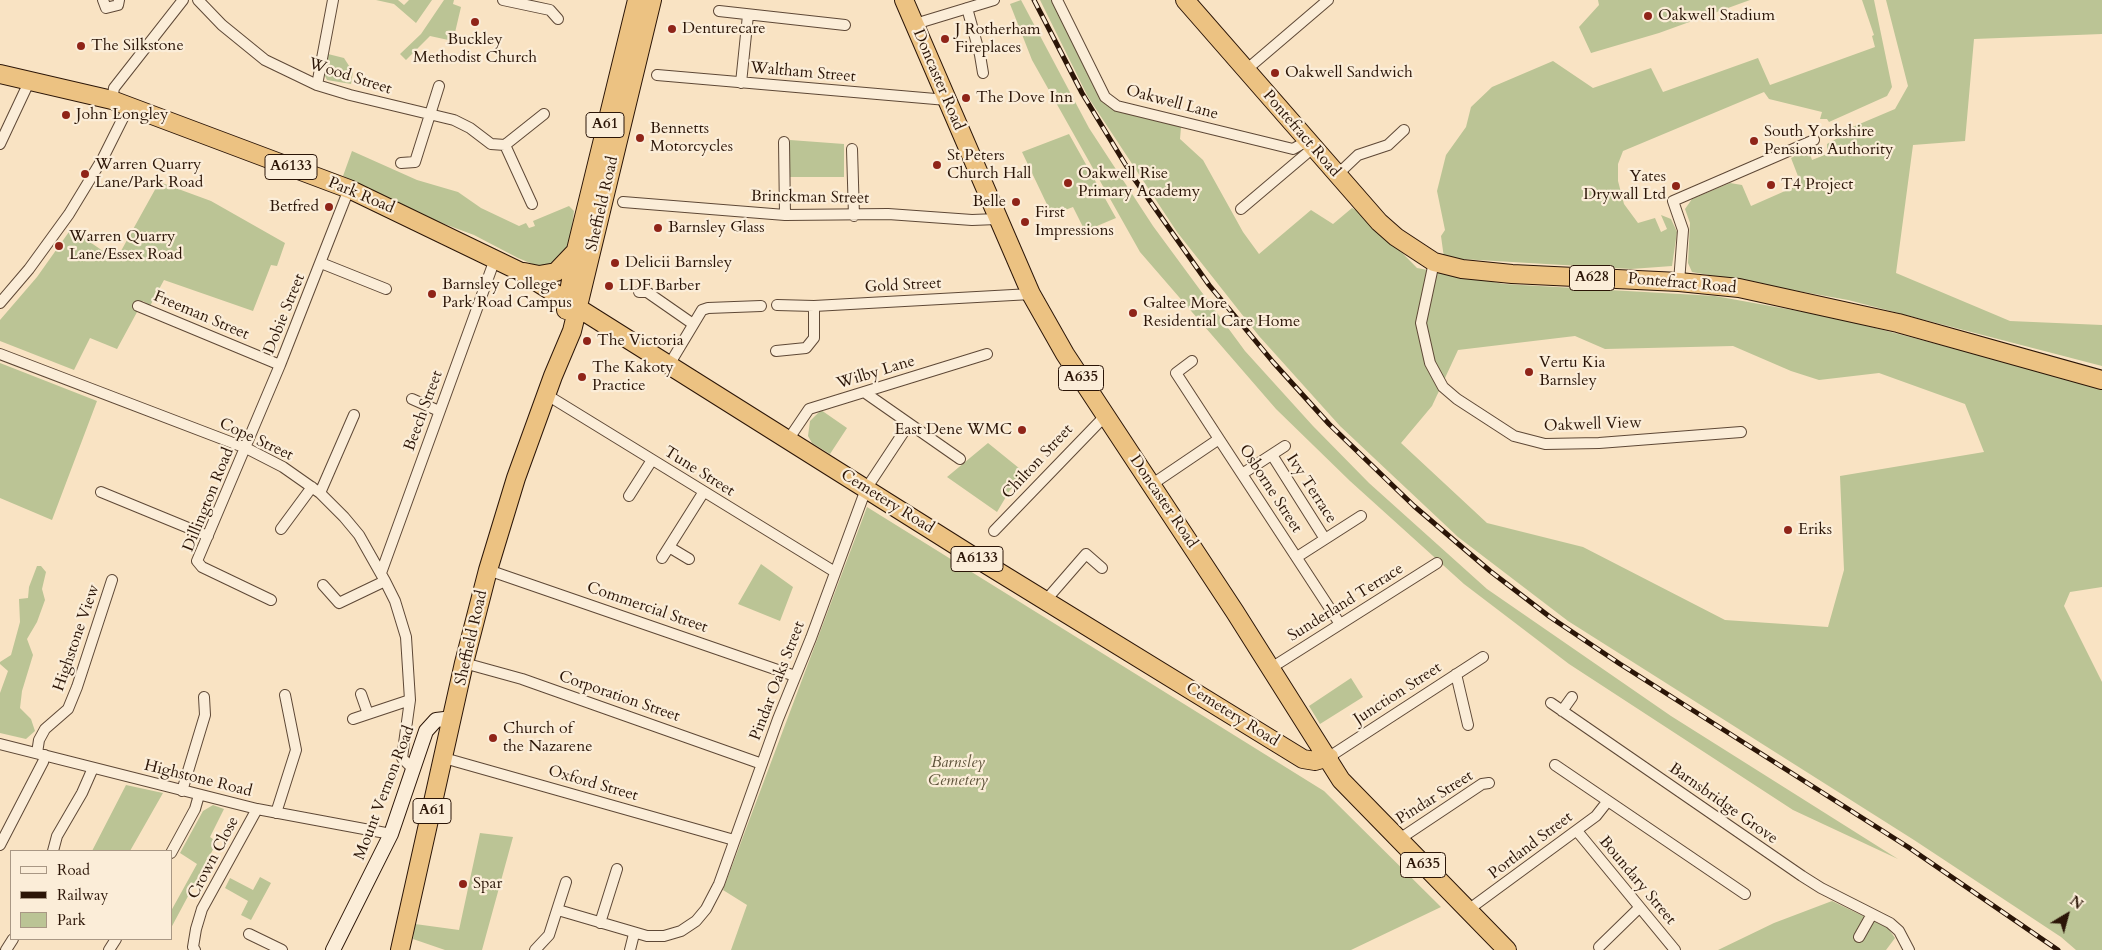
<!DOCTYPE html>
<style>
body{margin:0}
#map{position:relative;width:2102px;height:950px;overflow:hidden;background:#f9e3c3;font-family:Cardo,serif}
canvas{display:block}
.legend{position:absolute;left:10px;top:850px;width:162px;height:90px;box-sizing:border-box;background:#fbedd8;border:1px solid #a89784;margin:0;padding:6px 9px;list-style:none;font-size:15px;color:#2b1507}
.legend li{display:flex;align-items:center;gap:10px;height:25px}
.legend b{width:25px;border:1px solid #a89784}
.north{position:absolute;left:2042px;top:890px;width:50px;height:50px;-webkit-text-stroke:4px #fbedd8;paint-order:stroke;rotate:37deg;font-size:14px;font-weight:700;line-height:20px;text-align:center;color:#2b1507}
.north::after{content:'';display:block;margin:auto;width:18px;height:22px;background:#2b1507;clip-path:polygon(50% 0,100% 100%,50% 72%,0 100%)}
</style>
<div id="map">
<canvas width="2102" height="950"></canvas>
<ul class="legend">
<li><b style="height:6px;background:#fbedd8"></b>Road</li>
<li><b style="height:6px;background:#2b1507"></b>Railway</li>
<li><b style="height:14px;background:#bbc495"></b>Park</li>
</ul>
<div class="north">N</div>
</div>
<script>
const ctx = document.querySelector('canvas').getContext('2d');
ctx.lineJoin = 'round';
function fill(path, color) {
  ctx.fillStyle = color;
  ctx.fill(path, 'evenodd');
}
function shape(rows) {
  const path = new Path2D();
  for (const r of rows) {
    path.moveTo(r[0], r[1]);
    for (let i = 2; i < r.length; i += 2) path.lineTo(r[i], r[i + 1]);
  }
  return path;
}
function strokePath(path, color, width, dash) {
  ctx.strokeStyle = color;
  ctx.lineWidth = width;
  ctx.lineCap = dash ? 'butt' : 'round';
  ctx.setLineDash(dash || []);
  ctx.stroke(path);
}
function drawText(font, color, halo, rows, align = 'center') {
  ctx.font = font + ' Cardo,serif';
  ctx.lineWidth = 4.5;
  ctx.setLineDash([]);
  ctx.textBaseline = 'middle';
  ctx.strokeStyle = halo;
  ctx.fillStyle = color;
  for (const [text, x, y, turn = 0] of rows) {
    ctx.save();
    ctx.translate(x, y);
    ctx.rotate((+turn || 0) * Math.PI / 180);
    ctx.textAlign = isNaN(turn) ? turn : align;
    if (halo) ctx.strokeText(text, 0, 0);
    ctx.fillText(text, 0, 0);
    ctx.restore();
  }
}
fill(shape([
 [376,0,398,0,404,5,409,0,432,0,416,23,394,4],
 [444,0,454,0,453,4,461,7,453,41,430,36,406,60,400,54,421,34],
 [1021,0,1089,128,1153,226,1245,351,1313,426,1369,483,1487,589,1671,716,1898,859,1793,810,1569,664,1464,584,1350,481,1276,409,1140,252,1032,60,1010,4],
 [1040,0,1052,0,1095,90,1105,104,1123,113,1181,127,1180,139,1203,160,1243,232,1259,254,1311,210,1333,224,1352,208,1366,216,1417,268,1504,284,1715,296,1837,318,2102,387,2102,587,2070,592,2064,606,2102,682,2102,950,2076,950,2061,937,1914,840,1568,621,1458,537,1340,426,1259,336,1177,232,1088,97],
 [1575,336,1605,349,1733,346,1791,371,1819,380,1879,373,1965,404,1984,452,1840,476,1844,570,1828,627,1725,620,1583,547,1487,523,1401,443,1432,406,1458,350],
 [1598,0,1750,0,1659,33,1591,53,1579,27,1599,5],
 [1862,0,1874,0,1892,87,1887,96,1829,122,1827,119,1820,119,1822,112,1769,99,1764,92,1623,151,1618,164,1618,181,1624,204,1638,223,1655,218,1661,232,1667,229,1661,215,1671,219,1677,232,1672,266,1631,269,1444,258,1441,236,1445,230,1437,191,1446,155,1466,127,1471,107,1492,87,1553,61,1593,88,1651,68,1663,92,1758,58,1770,85,1875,47,1872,36,1874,35],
 [1886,0,2102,0,2102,34,1974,39,1965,141,1913,145,1896,273,2010,321,2102,325,2102,366,1848,300,1692,272,1688,263,1690,223,1685,209,1692,199,1730,183,1742,185,1751,206,1801,184,1791,158,1803,152,1810,154,1812,160,1827,154,1827,144,1843,135,1843,131,1895,109,1908,86],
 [328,54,344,58,353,72,351,84,327,80,324,74],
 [1069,134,1116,218,1085,231,1073,207,1052,215,1022,152],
 [790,140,844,144,844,177,789,177],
 [352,151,417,180,458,192,481,208,519,226,526,223,529,228,535,226,533,221,569,206,574,211,570,243,566,252,550,266,540,267,518,258,474,235,431,219,343,176],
 [162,183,211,201,285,243,277,266,271,265,253,311,164,280,150,306,143,301,117,349,90,338,74,370,0,341,0,320,37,277,71,229,116,260,157,186],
 [0,363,97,401,52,520,0,498],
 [821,410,847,428,830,454,812,443,808,436,810,421],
 [988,443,1030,477,1010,490,997,512,947,477],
 [867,507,1324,791,1441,907,1351,950,731,950,747,905,723,890],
 [761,564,793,587,780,621,738,604],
 [37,566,41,566,46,572,42,589,45,600,37,622,27,639,33,655,22,691,20,708,31,719,35,731,26,739,0,733,0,693,8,671,0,664,0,662,11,655,20,622,19,599,28,598,29,587],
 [1351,678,1363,697,1320,724,1309,706],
 [126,785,163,793,130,851,92,851],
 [213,805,224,809,210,837,217,842,171,928,171,911,197,864,180,853,203,811],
 [480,833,513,837,482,950,445,950,413,939,415,924,459,930],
 [260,877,271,883,251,920,241,915,248,901,225,888,230,878,253,890],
 [1832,901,1888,928,1895,938,1886,950,1718,950,1774,923]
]), '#bbc495');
const street = shape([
 [103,0,106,8,118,5,119,0],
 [198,0,222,25,265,60,317,85,350,95,454,120,470,128,491,144,505,145,544,114],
 [503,0,550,10,558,19],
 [1057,0,1105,97,1117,106,1293,149,1307,141],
 [967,8,980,55,983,73],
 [719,11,845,25],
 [915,24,994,0],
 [1246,70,1328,0],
 [657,75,947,100],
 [741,83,748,15],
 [317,85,333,0],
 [112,100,114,88,183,0],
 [784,142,785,215],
 [0,144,30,80],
 [505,145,532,204],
 [852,149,854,216],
 [401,163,415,162,439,86],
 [1337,175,1358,155,1388,145,1404,130],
 [623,202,785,215,888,214,972,220,997,219],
 [1241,209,1313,148],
 [1434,262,1421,323,1430,363,1443,387,1457,399,1514,436,1545,444,1599,443,1741,432],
 [321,263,386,289],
 [1679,282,1683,230,1673,201,1814,140],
 [639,292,647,292,693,324],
 [0,303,29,269,69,214,103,158,126,112,126,105],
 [777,305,814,306,1031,294],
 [138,306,280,365],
 [776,351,806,348,814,338,814,306],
 [0,354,246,448,283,467,320,493,344,517,359,535,385,581,395,601,406,637,410,700,402,758,409,765,414,767],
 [1192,361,1176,373,1219,439],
 [669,365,702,310,708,308,761,306],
 [864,392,960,459],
 [547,395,835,572],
 [412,399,439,411],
 [788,440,809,409,987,354],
 [1272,455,1325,539],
 [1242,474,1285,446],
 [1151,485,1219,439,1340,624],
 [101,492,208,536],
 [320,493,354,415],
 [629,496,652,460],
 [281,529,312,487],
 [994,531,1106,415],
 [669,547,689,559],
 [1297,557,1361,516],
 [662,558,703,493],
 [488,570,795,676],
 [381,573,495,259],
 [323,585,339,603,385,581],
 [271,600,202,567,197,561,280,365,349,189],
 [1046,600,1086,554,1102,568],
 [464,663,522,679,762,764],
 [1271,668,1437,563],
 [1456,674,1468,725],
 [361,694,368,714],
 [1551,703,1802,876,1821,888,1890,923,1899,931,1909,950],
 [1562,711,1572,697],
 [353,719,410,700],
 [0,744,257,809,391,834],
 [37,753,39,740,45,729,68,709,77,687,112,580],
 [1329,757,1483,657],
 [444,758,734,840],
 [1555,765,1745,894],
 [182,791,205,715,204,697],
 [276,813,296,750,285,695],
 [1577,831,1675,950],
 [1398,840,1482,784,1489,783],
 [0,845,43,762,45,755],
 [53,851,57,836,82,793,93,768],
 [171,853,195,809,199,795],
 [558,910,647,936,664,936,681,931,696,921,706,909,719,884,778,719,811,638,866,489,909,424],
 [1468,910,1596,816,1607,802],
 [600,923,617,869],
 [249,934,282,950],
 [1859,937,1872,914],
 [1599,947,1639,908],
 [6,950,13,939],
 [109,950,116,939],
 [195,950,193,947,196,929,202,909,257,809],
 [535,950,549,935,566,882],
 [630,950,634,934]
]);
const secondary = shape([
 [333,950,391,834,426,731,436,720,453,718]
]);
const highway = shape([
 [904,0,1031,294,1065,354,1235,612,1341,780,1507,950],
 [1185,0,1379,222,1396,237,1434,262,1462,269,1512,274,1679,282,1739,288,1898,323,2102,380],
 [0,74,112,100,349,189,521,272,971,555,1303,759,1315,761,1329,757],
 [524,272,539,275,556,272,576,251],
 [566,310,576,250,637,0],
 [400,950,464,663,488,570,516,478,553,376,572,331,652,0]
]);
strokePath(street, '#5e4836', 12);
strokePath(secondary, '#2b1507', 16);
strokePath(highway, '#2b1507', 20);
strokePath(street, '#fbedd8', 10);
strokePath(secondary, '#fbedd8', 14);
strokePath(highway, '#ecc282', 18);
const rail = shape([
 [1034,0,1082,93,1133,177,1209,285,1273,362,1329,424,1414,506,1490,571,1550,617,1620,664,1908,847,2058,950]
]);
strokePath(rail, '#2b1507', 5);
strokePath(rail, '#fbedd8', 3, [9]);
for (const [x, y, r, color] of [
 [1648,16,5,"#8f2418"],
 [475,22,5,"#8f2418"],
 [672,29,5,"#8f2418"],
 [945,39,5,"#8f2418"],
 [81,46,5,"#8f2418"],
 [1275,73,5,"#8f2418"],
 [966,98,5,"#8f2418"],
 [66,115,5,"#8f2418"],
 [640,138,5,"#8f2418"],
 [1754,141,5,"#8f2418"],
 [937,165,5,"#8f2418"],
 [85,174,5,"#8f2418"],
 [1068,183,5,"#8f2418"],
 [1771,185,5,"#8f2418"],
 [1676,186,5,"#8f2418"],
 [1016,202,5,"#8f2418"],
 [329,207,5,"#8f2418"],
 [1025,222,5,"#8f2418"],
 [658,228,5,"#8f2418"],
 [59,246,5,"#8f2418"],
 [615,263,5,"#8f2418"],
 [609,286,5,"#8f2418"],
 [432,294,5,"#8f2418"],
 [1133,313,5,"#8f2418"],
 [587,341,5,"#8f2418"],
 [1529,372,5,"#8f2418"],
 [582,377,5,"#8f2418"],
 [1022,430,5,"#8f2418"],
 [1788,530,5,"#8f2418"],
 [493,738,5,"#8f2418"],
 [463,884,5,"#8f2418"]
]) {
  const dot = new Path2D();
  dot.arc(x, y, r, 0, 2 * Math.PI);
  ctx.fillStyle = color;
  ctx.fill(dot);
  strokePath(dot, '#fbedd8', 2);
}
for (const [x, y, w] of [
 [605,125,38],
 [291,167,52],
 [1592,278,45],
 [1081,378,45],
 [977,559,52],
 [432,811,38],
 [1423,865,45]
]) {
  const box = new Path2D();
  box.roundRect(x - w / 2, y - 12.5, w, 25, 4);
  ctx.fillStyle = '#fbedd8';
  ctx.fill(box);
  strokePath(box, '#2b1507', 1);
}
drawText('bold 15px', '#2b1507', null, [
 ["A61",605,125],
 ["A6133",291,167],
 ["A628",1592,278],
 ["A635",1081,378],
 ["A6133",977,559],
 ["A61",432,811],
 ["A635",1423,865]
]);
drawText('16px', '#2b1507', '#fbedd8', [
 ["Oakwell Stadium",1658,16],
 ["Denturecare",682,29],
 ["J Rotherham",955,30],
 ["Fireplaces",955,48],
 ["Buckley",475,40,"center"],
 ["Methodist Church",475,58,"center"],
 ["The Silkstone",91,46],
 ["Oakwell Sandwich",1285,73],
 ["The Dove Inn",976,98],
 ["John Longley",76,115],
 ["Bennetts",650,129],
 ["Motorcycles",650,147],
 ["South Yorkshire",1764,132],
 ["Pensions Authority",1764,150],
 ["St Peters",947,156],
 ["Church Hall",947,174],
 ["Warren Quarry",95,165],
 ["Lane/Park Road",95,183],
 ["Oakwell Rise",1078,174],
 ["Primary Academy",1078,192],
 ["Yates",1666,177,"right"],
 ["Drywall Ltd",1666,195,"right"],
 ["T4 Project",1781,185],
 ["Belle",1006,202,"right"],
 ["Betfred",319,207,"right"],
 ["First",1035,213],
 ["Impressions",1035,231],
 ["Barnsley Glass",668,228],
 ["Warren Quarry",69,237],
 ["Lane/Essex Road",69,255],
 ["Delicii Barnsley",625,263],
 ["Barnsley College",442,285],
 ["Park Road Campus",442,303],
 ["LDF Barber",619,286],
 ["Galtee More",1143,304],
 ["Residential Care Home",1143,322],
 ["The Victoria",597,341],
 ["Vertu Kia",1539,363],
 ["Barnsley",1539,381],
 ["The Kakoty",592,368],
 ["Practice",592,386],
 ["East Dene WMC",1012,430,"right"],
 ["Eriks",1798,530],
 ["Church of",503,729],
 ["the Nazarene",503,747],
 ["Spar",473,884]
], 'left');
drawText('16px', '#2b1507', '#fbedd8', [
 ["Waltham Street",803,73,5],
 ["Wood Street",350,77,18],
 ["Doncaster Road",938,80,67],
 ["Oakwell Lane",1172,103,15],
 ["Pontefract Road",1301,134,49],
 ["Park Road",361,196,23],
 ["Brinckman Street",810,198,1],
 ["Sheffield Road",603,204,-77],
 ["Pontefract Road",1682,284,5],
 ["Gold Street",903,286,-3],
 ["Dobie Street",285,314,-68],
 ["Freeman Street",201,316,23],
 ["Wilby Lane",876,373,-17],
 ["Beech Street",424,411,-70],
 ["Oakwell View",1593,425,-2],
 ["Cope Street",256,440,25],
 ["Chilton Street",1038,462,-47],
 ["Tune Street",699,472,32],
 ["Osborne Street",1270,489,57],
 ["Ivy Terrace",1311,489,57],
 ["Dillington Road",209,500,-68],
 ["Cemetery Road",887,502,32],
 ["Doncaster Road",1163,502,56],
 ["Sunderland Terrace",1346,603,-32],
 ["Commercial Street",647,608,19],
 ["Highstone View",77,638,-71],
 ["Sheffield Road",472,638,-77],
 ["Pindar Oaks Street",778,681,-69],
 ["Junction Street",1398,694,-33],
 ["Corporation Street",619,697,19],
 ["Cemetery Road",1232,715,32],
 ["Highstone Road",198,779,14],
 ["Oxford Street",593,784,16],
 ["Mount Vernon Road",385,793,-69],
 ["Pindar Street",1435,798,-32],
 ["Barnsbridge Grove",1723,804,35],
 ["Portland Street",1531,846,-37],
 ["Crown Close",214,858,-62],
 ["Boundary Street",1637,881,50]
]);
drawText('italic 16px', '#5d5239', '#fbedd8', [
 ["Barnsley",958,763],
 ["Cemetery",958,781]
]);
</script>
